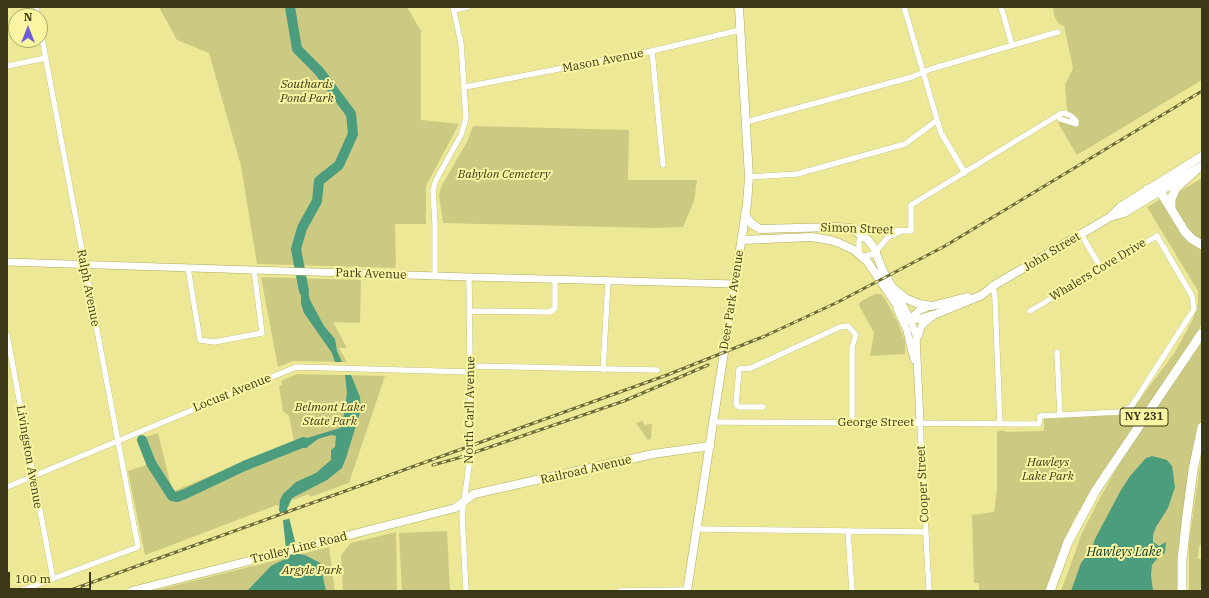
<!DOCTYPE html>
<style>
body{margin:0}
#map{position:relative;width:1209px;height:598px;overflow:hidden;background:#ece895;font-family:"IBM Plex Serif",serif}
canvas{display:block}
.frame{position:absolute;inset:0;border:8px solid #3a3816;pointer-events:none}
.north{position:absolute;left:8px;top:8px;width:40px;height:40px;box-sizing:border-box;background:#f9f5a2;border:1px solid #ada96a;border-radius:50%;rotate:0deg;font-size:11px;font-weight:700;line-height:16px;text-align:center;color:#3a3816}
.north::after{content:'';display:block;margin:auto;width:14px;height:18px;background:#6f5cd7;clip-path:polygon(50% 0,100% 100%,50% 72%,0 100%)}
.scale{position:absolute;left:8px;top:572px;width:83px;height:18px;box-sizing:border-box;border:2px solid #3a3816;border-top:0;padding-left:5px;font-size:12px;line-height:14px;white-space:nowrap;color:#3a3816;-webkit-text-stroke:3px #f9f5a2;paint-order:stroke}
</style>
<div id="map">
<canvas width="1209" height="598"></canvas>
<div class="frame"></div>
<div class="north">N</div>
<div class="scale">100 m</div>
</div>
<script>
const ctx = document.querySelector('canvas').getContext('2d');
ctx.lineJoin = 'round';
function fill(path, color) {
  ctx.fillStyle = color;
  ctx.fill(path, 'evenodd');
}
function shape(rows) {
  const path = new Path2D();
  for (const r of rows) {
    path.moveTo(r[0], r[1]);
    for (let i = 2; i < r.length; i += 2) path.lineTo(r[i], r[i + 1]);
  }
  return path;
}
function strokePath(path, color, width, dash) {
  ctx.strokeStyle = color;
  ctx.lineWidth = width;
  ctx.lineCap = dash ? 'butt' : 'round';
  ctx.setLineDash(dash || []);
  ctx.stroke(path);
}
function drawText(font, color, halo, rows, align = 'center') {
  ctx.font = font + ' "IBM Plex Serif",serif';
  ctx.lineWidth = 4;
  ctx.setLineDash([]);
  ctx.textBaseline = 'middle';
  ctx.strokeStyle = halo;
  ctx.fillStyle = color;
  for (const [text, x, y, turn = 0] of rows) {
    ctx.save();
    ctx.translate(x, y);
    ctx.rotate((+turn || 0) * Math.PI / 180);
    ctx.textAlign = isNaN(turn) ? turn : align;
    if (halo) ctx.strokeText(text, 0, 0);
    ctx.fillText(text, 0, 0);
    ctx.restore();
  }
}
fill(shape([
 [159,7,407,7,421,31,421,120,459,124,426,186,426,224,395,224,396,269,395,263,395,268,257,264,241,166,209,53,177,40],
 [1053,7,1202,7,1202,80,1077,155,1058,123,1073,115,1067,110,1065,85,1073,68,1064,26,1059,24,1054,16],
 [473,126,629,130,628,180,697,180,694,201,683,227,655,228,443,223,439,196,441,187,468,140],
 [1202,178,1202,242,1193,236,1176,211,1174,198,1176,194],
 [1161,199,1188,242,1202,251,1202,324,1100,476,1074,519,1057,559,1047,591,979,591,979,583,974,583,972,515,994,512,997,490,997,432,1002,430,1007,432,1044,431,1044,418,1128,415,1175,352,1192,321,1198,304,1198,291,1147,207],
 [261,277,361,280,360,323,333,322,347,348,339,348,347,362,293,361,278,367],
 [875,294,881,294,885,299,897,321,905,341,905,354,870,356,874,333,859,305,860,302],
 [1202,342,1202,417,1188,482,1179,542,1178,591,1061,591,1082,533,1101,496,1122,459],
 [297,374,385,376,349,483,310,497,309,494,279,505,279,507,277,505,145,555,128,471,149,464,140,442,142,438,158,433,172,490,174,491,294,441,289,416,283,411,279,386,282,385,281,381],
 [643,421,644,425,652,424,651,438,648,440,636,423],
 [1202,452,1202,543,1199,547,1198,559,1202,559,1202,583,1200,591,1189,591,1189,543],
 [447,531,450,591,402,591,399,533],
 [396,532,397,591,343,591,341,555,351,543],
 [329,547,335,591,153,591]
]), '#ccc983');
fill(shape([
 [297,278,305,278,310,300,324,326,335,339,337,351,342,362,335,362,332,353,304,313,301,304,301,294],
 [345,375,351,375,360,397,361,409,346,458,342,468,327,480,292,498,287,509,298,554,305,555,320,563,326,591,247,591,271,566,287,558,283,521,279,510,280,500,283,494,296,482,316,473,331,460,331,450,335,447,336,436,331,435,318,439,306,448,293,448,307,438,340,428,343,421,347,393],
 [1152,456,1167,460,1172,466,1175,487,1168,508,1156,527,1153,535,1153,542,1159,546,1166,542,1165,553,1159,556,1152,565,1151,575,1153,591,1071,591,1081,563,1092,549,1095,539,1121,490,1130,476,1146,458]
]), '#4b9d7e');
fill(shape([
 [289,510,291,518,281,521,278,514]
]), '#ece895');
strokePath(shape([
 [290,7,297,49,319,71,351,114,353,134,339,165,319,181,317,201,302,228,296,249,304,291],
 [142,440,151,463,172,496,177,497,185,494,244,466,304,442]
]), '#4b9d7e', 10);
const minor = shape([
 [36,7,38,16],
 [904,7,941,133,965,173],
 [1001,7,1012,45],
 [454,10,468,7],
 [652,51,663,165],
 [7,66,46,58],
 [465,87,652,51,740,30],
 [746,122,912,77,931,69,1058,32],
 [749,177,797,174,905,144,936,121],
 [853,228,911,231,911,205,1060,114,1065,113,1071,116,1076,121,1076,124,1060,119,1058,116],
 [862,233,859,241,859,250,860,255,865,256,874,254,888,237,902,231],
 [1081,234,1101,268],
 [188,268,200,340,214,342,262,333,254,270],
 [435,276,435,224,433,190,436,180,461,135,466,118,461,43,453,7],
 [993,286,995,298,1000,424],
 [470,311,550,312,555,308,555,279],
 [7,335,53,579],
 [1057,352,1060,415],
 [471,366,657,370],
 [603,370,608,281],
 [763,407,739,407,736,405,739,369,751,368,840,327,848,326,856,335,852,347,852,423],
 [714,422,1039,424,1040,416,1120,412,1131,407,1194,309,1192,296,1157,236,1030,311],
 [920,423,929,591],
 [7,487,296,367,471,372],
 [697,529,926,532],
 [848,531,852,591],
 [20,591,138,547,40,28],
 [466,591,462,515,471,452,469,277],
 [620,591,687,590]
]);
const tertiary = shape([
 [7,262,469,277,735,284],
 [893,287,910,318,916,335,920,423],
 [897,309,907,331,914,360],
 [909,321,918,311,930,306],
 [918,337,922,325,933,316]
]);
const secondary = shape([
 [745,215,752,224,760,229,836,227,851,228,868,240,874,248,883,271,892,287,907,299,919,304,932,306,967,297],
 [1111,216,1120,207,1202,156],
 [742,240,811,237,830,240,839,243,854,250,867,261,903,314,910,318,919,319,936,314,982,295,993,286,1110,217,1124,213,1202,166],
 [132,591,455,508,474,494,653,454,710,446],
 [687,591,747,204,749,177,739,7]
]);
const primary = shape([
 [1148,189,1160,191,1185,232,1192,239,1202,245],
 [1171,209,1171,199,1176,188,1196,170],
 [1050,591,1068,542,1096,490,1202,333],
 [1182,591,1182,560,1187,515,1193,470,1202,427]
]);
strokePath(minor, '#b0ac5a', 6);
strokePath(tertiary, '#b0ac5a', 8);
strokePath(secondary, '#b0ac5a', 9);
strokePath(primary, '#b0ac5a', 10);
strokePath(minor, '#fff', 5.5);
strokePath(tertiary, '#fff', 7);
strokePath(secondary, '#fff', 8);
strokePath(primary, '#fff', 9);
const rail = shape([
 [433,465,458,458,624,401,708,365],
 [68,591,667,375,765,336,838,302,945,246,1202,91]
]);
strokePath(rail, '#6d6a3a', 3);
strokePath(rail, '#f9f5a2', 1.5, [4.5]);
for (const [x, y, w] of [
 [1144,417,48]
]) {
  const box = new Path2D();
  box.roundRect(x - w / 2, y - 9, w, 18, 3);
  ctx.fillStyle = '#f9f5a2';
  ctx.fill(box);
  strokePath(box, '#3a3816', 1);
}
drawText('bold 11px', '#3a3816', null, [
 ["NY 231",1144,417]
]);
drawText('12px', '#3a3816', '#f9f5a2', [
 ["Mason Avenue",603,61,-11],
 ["Simon Street",857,229,2],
 ["John Street",1052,252,-31],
 ["Whalers Cove Drive",1098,270,-31],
 ["Park Avenue",371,274,2],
 ["Ralph Avenue",88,288,79],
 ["Deer Park Avenue",732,300,-81],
 ["Locust Avenue",232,393,-22],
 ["North Carll Avenue",470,410,-89],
 ["George Street",876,423],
 ["Livingston Avenue",29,457,80],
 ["Railroad Avenue",586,470,-13],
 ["Cooper Street",923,484,-93],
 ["Trolley Line Road",299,548,-14]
]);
drawText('italic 12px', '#3a3818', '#f9f5a2', [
 ["Southards",307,85],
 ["Pond Park",307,99],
 ["Babylon Cemetery",504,175],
 ["Belmont Lake",330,408],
 ["State Park",330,422],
 ["Hawleys",1048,463],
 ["Lake Park",1048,477],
 ["Argyle Park",312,571]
]);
drawText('italic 13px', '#0a3123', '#f9f5a2', [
 ["Hawleys Lake",1124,552]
]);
</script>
